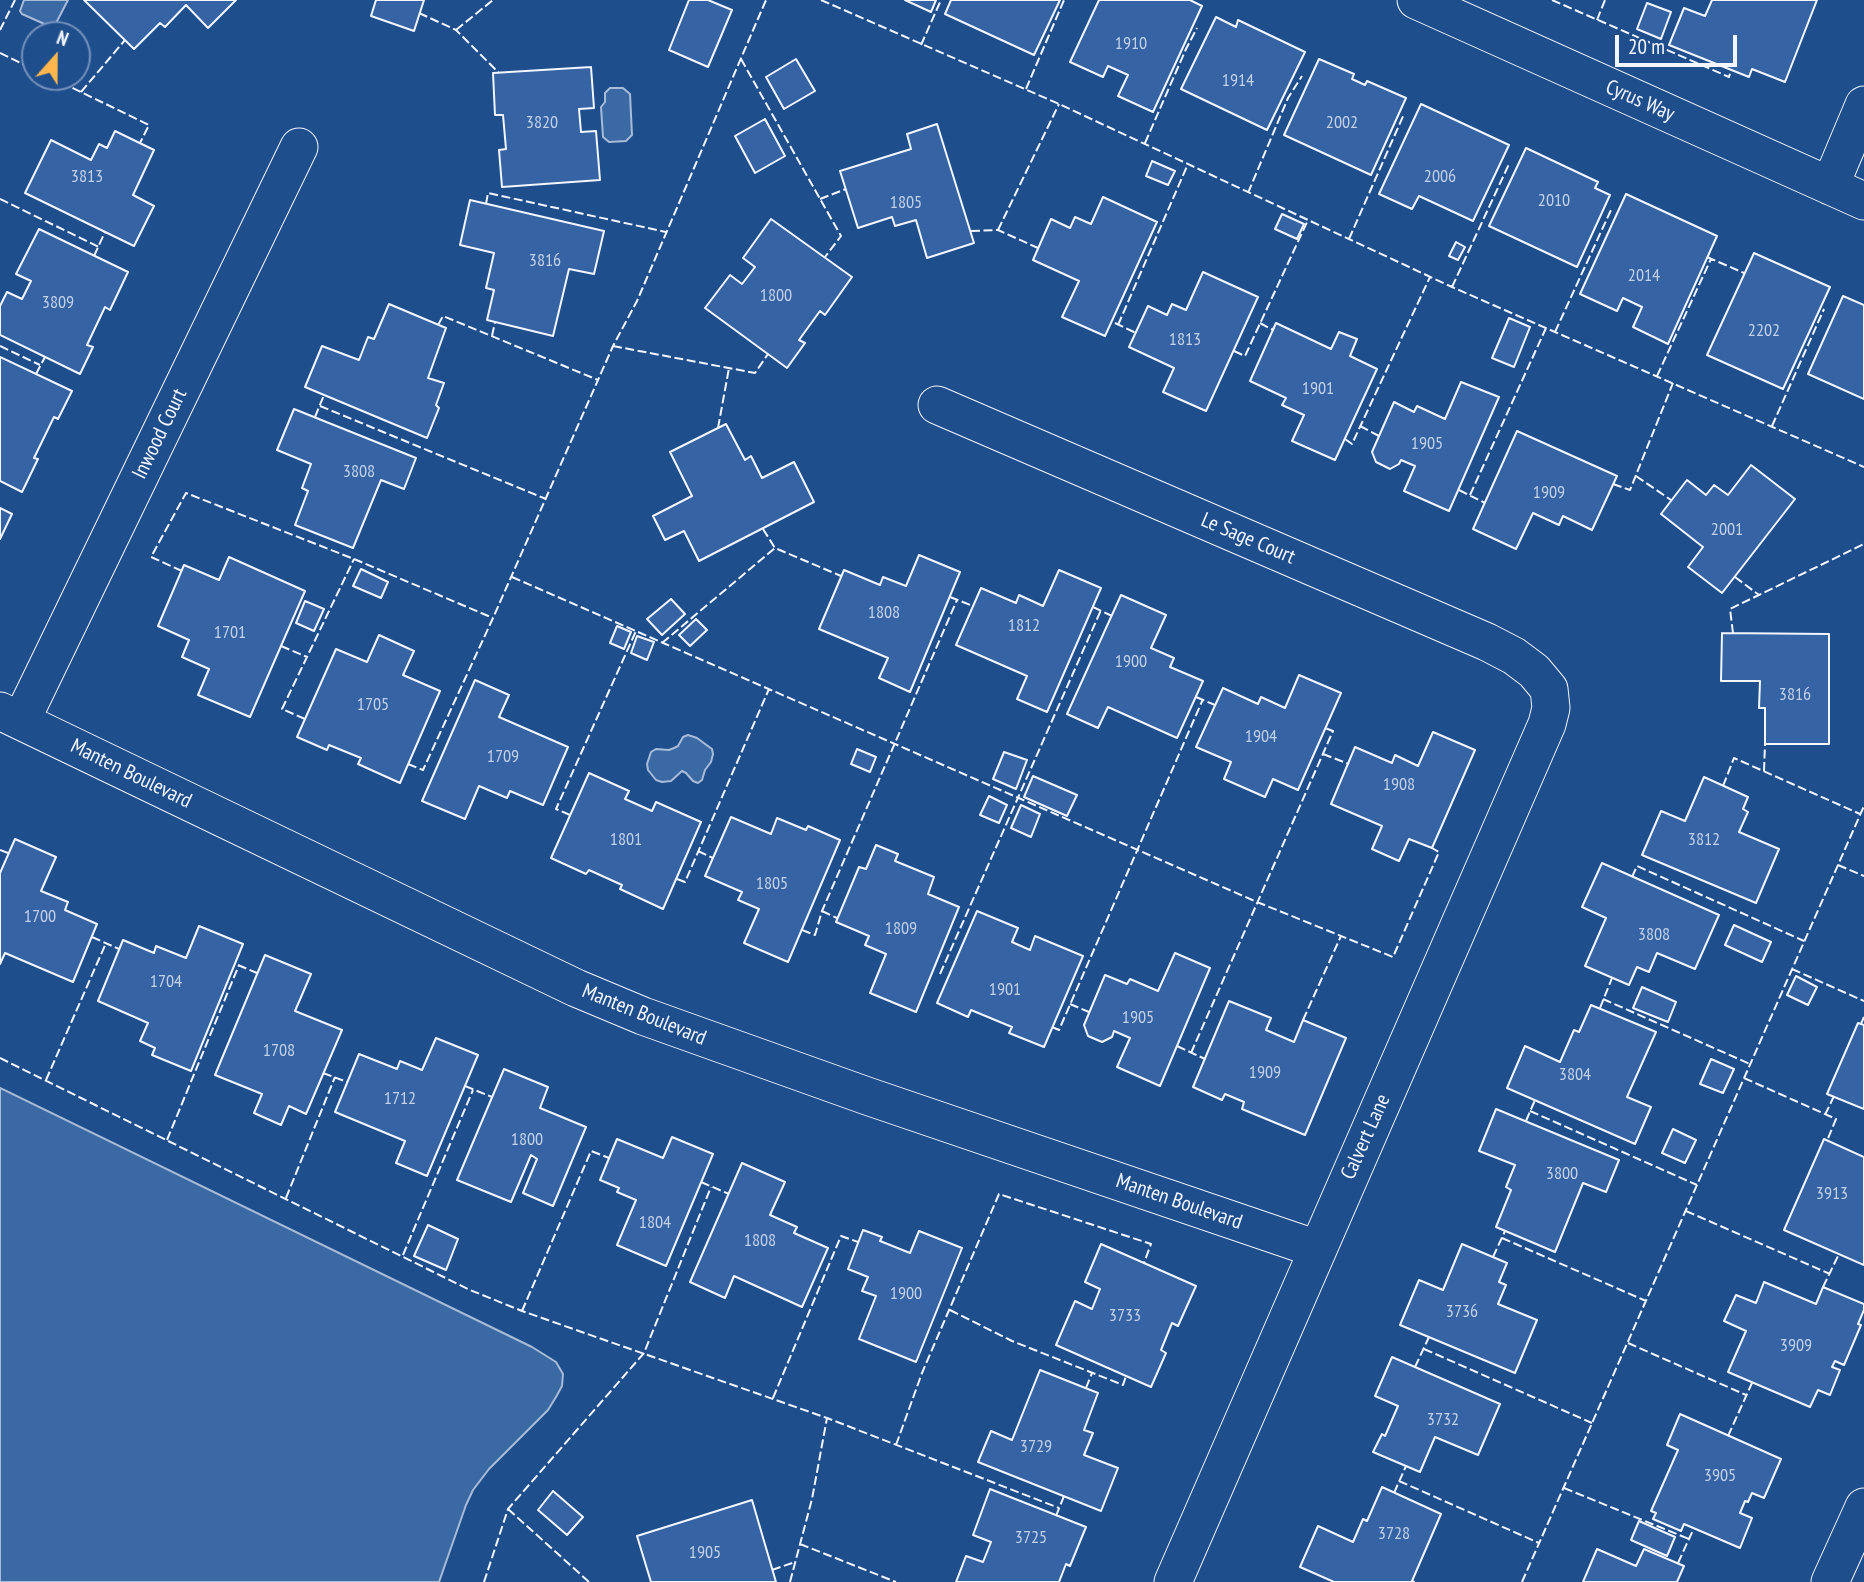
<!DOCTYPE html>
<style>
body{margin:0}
#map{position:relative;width:1864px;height:1582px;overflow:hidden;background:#1f4e8c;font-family:"PT Sans Narrow",sans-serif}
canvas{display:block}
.north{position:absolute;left:21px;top:21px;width:70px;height:70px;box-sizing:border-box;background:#1f4e8c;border:2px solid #7391ba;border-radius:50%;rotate:21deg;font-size:19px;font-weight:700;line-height:28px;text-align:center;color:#f2f6ff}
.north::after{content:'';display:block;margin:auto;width:24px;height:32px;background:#ffb74d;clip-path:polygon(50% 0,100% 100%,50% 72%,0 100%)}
.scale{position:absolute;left:1615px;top:35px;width:122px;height:32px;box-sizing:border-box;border:4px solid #f2f6ff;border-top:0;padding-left:9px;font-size:21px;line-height:24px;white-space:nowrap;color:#f2f6ff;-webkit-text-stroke:5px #1f4e8c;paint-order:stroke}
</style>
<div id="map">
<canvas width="1864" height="1582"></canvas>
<div class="north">N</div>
<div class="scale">20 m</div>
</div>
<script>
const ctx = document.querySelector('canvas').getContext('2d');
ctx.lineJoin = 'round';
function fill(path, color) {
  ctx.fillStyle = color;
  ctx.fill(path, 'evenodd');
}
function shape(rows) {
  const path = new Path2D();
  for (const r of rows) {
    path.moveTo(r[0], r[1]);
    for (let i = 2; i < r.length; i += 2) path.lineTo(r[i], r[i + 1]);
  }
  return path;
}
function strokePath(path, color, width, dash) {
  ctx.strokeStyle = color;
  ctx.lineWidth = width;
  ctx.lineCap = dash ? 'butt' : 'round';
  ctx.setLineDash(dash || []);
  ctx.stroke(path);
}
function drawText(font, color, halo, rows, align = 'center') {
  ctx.font = font + ' "PT Sans Narrow",sans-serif';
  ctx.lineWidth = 5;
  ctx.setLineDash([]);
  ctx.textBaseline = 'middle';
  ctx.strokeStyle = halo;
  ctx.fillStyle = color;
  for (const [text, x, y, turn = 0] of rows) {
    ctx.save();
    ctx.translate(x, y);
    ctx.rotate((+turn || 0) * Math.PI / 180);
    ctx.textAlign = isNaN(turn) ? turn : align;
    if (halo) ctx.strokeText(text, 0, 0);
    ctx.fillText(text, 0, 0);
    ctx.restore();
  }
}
const water = shape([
 [24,0,68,0,54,27,49,26,22,14,20,11,24,0],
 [610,88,623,88,630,94,632,135,626,141,609,142,603,137,601,107,605,102,605,93,610,88],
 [688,735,697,738,712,749,713,754,711,762,705,770,702,780,698,783,693,781,686,773,682,771,671,781,662,782,656,780,648,770,647,764,651,752,656,749,669,750,674,748,678,746,683,737,688,735],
 [0,1088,532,1347,556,1362,563,1374,562,1386,556,1397,548,1410,489,1469,473,1490,466,1505,439,1582,0,1582,0,1088]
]);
fill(water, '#3b69a3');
strokePath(water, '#a8bbd7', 2);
const building = shape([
 [84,0,236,0,208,28,186,5,165,27,160,23,134,49,84,0],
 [376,0,424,0,414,31,371,16,376,0],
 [689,0,708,0,732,10,708,67,669,50,689,0],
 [905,0,936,0,931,12,905,0],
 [951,0,1060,0,1034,55,945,14,951,0],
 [1099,0,1190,0,1202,6,1153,112,1118,96,1128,75,1108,66,1103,77,1070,62,1099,0],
 [1712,0,1817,0,1785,82,1752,69,1749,77,1669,45,1684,8,1705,16,1712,0],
 [1647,3,1671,12,1661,39,1637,29,1647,3],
 [1216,17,1236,27,1238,20,1305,52,1267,130,1181,89,1216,17],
 [796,59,815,91,784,109,766,77,796,59],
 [1319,59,1354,74,1352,79,1365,85,1367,81,1406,98,1371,175,1284,135,1319,59],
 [591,67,594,108,579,109,581,132,596,131,600,180,502,187,499,150,506,149,503,115,495,115,493,73,591,67],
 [1421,104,1509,145,1473,221,1419,196,1412,209,1379,194,1421,104],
 [765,119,785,156,755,173,735,136,765,119],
 [937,124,974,243,927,258,916,220,895,226,892,217,858,228,840,171,911,149,907,134,937,124],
 [115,131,154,150,133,195,154,206,134,246,25,193,51,140,91,160,99,144,107,148,115,131],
 [1526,148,1598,182,1595,188,1610,195,1577,267,1489,226,1526,148],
 [1152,161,1175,171,1168,185,1146,176,1152,161],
 [1626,194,1717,236,1668,344,1633,327,1642,307,1623,298,1617,311,1580,294,1626,194],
 [1103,197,1157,222,1105,336,1062,317,1079,281,1033,260,1051,219,1070,228,1075,217,1091,224,1103,197],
 [470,200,604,231,594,274,569,269,553,336,487,320,494,290,486,288,494,253,460,245,470,200],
 [1282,214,1304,224,1297,239,1275,229,1282,214],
 [771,219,852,277,825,315,820,311,799,340,805,343,787,368,705,308,730,275,742,284,755,267,743,258,771,219],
 [39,229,128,272,110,310,105,307,87,345,93,347,80,374,0,335,0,306,7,292,22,299,31,281,16,274,39,229],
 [1456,242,1465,247,1458,260,1449,256,1456,242],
 [1754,253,1830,287,1783,389,1707,355,1754,253],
 [1203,272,1258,297,1206,411,1163,392,1174,368,1129,347,1148,306,1167,315,1172,304,1186,310,1203,272],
 [1843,296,1864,305,1864,399,1808,374,1843,296],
 [389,304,446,328,428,378,444,383,436,405,439,408,427,438,305,387,322,346,359,360,368,337,374,339,389,304],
 [1509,318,1530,327,1514,367,1492,358,1509,318],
 [1276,323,1331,349,1339,332,1357,339,1350,356,1377,369,1335,460,1292,441,1304,415,1282,405,1286,398,1250,381,1276,323],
 [0,357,72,391,58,419,54,417,34,458,38,459,22,492,0,481,0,357],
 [1461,382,1499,397,1449,511,1404,491,1415,466,1401,460,1399,464,1390,469,1376,462,1372,452,1394,402,1414,412,1417,406,1445,419,1461,382],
 [294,409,416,458,404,489,381,480,353,548,295,525,308,491,302,488,311,464,277,450,294,409],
 [726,424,745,460,751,456,762,478,794,462,814,502,699,561,684,531,665,540,653,516,692,496,670,452,726,424],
 [1517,431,1617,476,1592,530,1563,516,1559,525,1533,513,1516,549,1473,529,1517,431],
 [1751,465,1795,499,1722,593,1688,567,1703,547,1661,514,1687,480,1706,495,1714,485,1728,495,1751,465],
 [0,508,12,514,0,539,0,508],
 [919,555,960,572,910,692,879,678,888,658,819,629,844,570,880,585,883,577,906,586,919,555],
 [229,557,305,591,250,717,198,695,209,669,182,657,189,640,158,626,184,565,219,580,229,557],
 [361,569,388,582,381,598,353,586,361,569],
 [1059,570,1101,588,1047,712,1017,699,1027,676,956,645,981,588,1016,603,1019,595,1043,606,1059,570],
 [1121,595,1166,615,1151,648,1174,658,1170,667,1203,681,1177,738,1108,707,1098,728,1067,714,1121,595],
 [671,599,685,614,662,635,647,619,671,599],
 [305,601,324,609,314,631,296,623,305,601],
 [696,619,707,630,690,646,679,635,696,619],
 [617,626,631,632,624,649,610,643,617,626],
 [1722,633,1829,634,1829,744,1765,744,1765,708,1759,708,1760,681,1721,681,1722,633],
 [379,635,414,651,403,675,440,691,400,783,358,764,361,758,329,745,327,750,297,737,336,649,367,662,379,635],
 [637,636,654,642,647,660,631,653,637,636],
 [1299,675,1341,693,1298,790,1273,779,1265,797,1224,779,1231,762,1196,747,1223,688,1258,704,1261,697,1285,708,1299,675],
 [475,680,509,695,499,717,568,747,543,805,510,791,507,798,479,786,465,819,422,801,475,680],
 [1433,732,1475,750,1432,848,1409,839,1399,861,1372,849,1382,826,1331,804,1355,747,1392,763,1395,755,1418,766,1433,732],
 [857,749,876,757,870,772,851,764,857,749],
 [1004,752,1027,760,1016,789,993,779,1004,752],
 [589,773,629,791,625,799,652,811,656,802,701,822,663,909,620,889,622,885,589,870,586,874,551,858,589,773],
 [1033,776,1077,795,1067,816,1024,797,1033,776],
 [1704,777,1748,797,1743,809,1748,812,1739,832,1779,849,1756,903,1642,855,1661,811,1685,821,1704,777],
 [989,796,1007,805,999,823,980,815,989,796],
 [1021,805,1040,814,1031,837,1011,828,1021,805],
 [731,817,771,834,777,818,806,830,808,826,840,840,788,962,744,943,759,909,738,900,742,892,705,876,731,817],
 [15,839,56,857,41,891,68,902,65,910,97,924,73,982,5,953,0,964,0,873,15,839],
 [876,845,898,854,895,861,934,877,928,894,959,907,916,1012,870,993,886,954,865,945,869,936,836,922,859,867,866,869,876,845],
 [1602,863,1719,915,1695,969,1657,953,1649,972,1637,967,1629,985,1585,966,1606,918,1582,907,1602,863],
 [977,911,1018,928,1012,942,1030,950,1035,936,1083,956,1044,1047,1009,1033,1012,1027,971,1010,968,1017,937,1003,977,911],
 [1734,925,1771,942,1762,962,1725,945,1734,925],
 [199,926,243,944,191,1071,152,1055,155,1048,140,1041,148,1023,98,1001,123,940,154,953,156,946,186,958,199,926],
 [1175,953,1210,968,1160,1086,1117,1067,1130,1038,1114,1031,1112,1037,1102,1042,1088,1036,1084,1025,1105,975,1127,984,1130,979,1158,991,1175,953],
 [265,955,311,974,295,1011,342,1030,306,1114,289,1106,281,1125,254,1113,262,1094,215,1075,265,955],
 [1796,976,1817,987,1808,1005,1787,995,1796,976],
 [1642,987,1676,1002,1668,1022,1633,1008,1642,987],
 [1229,1001,1271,1018,1266,1030,1294,1042,1303,1020,1346,1038,1305,1135,1242,1109,1244,1102,1225,1094,1222,1100,1193,1087,1229,1001],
 [1591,1005,1656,1032,1627,1097,1651,1107,1635,1144,1507,1088,1525,1046,1560,1062,1574,1030,1579,1032,1591,1005],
 [1858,1023,1864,1025,1864,1109,1827,1094,1858,1023],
 [436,1038,478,1055,427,1176,396,1163,405,1141,335,1112,359,1054,397,1069,400,1061,422,1070,436,1038],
 [1711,1059,1734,1069,1723,1093,1700,1084,1711,1059],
 [504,1069,548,1087,540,1108,586,1127,553,1206,523,1193,537,1159,531,1155,511,1202,457,1180,504,1069],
 [1496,1109,1619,1160,1606,1192,1583,1183,1555,1252,1496,1227,1511,1190,1506,1187,1515,1165,1479,1151,1496,1109],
 [1673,1129,1696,1140,1685,1163,1662,1153,1673,1129],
 [672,1137,713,1154,666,1266,617,1245,636,1200,617,1192,619,1188,600,1180,617,1139,663,1158,672,1137],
 [1824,1139,1864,1157,1864,1265,1784,1230,1824,1139],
 [742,1163,785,1182,770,1215,797,1227,794,1233,828,1248,802,1307,734,1276,725,1298,690,1282,742,1163],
 [428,1225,458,1239,446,1270,414,1256,428,1225],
 [863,1230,882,1237,880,1241,910,1253,919,1231,962,1248,916,1362,859,1339,876,1296,862,1291,868,1277,848,1269,863,1230],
 [1101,1244,1196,1286,1178,1326,1172,1323,1161,1350,1166,1353,1151,1387,1056,1345,1075,1301,1092,1309,1100,1289,1085,1282,1101,1244],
 [1462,1244,1507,1263,1499,1282,1506,1285,1498,1304,1537,1320,1515,1373,1400,1325,1419,1280,1443,1290,1462,1244],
 [1764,1282,1816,1304,1823,1287,1864,1304,1864,1310,1858,1324,1861,1325,1844,1365,1835,1361,1832,1367,1840,1370,1830,1395,1818,1390,1810,1407,1728,1372,1746,1331,1724,1321,1736,1295,1756,1303,1764,1282],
 [1392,1357,1500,1404,1478,1455,1435,1437,1420,1472,1373,1452,1382,1434,1385,1436,1398,1406,1375,1396,1392,1357],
 [1040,1370,1098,1393,1084,1430,1093,1433,1084,1455,1118,1468,1101,1511,978,1462,991,1431,1012,1440,1040,1370],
 [1680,1414,1781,1459,1764,1498,1752,1493,1748,1502,1745,1501,1740,1513,1752,1518,1740,1548,1684,1524,1681,1531,1653,1519,1656,1513,1651,1511,1678,1450,1667,1445,1680,1414],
 [1382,1487,1441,1514,1412,1581,1414,1582,1334,1582,1300,1567,1318,1526,1353,1542,1363,1519,1367,1521,1382,1487],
 [990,1489,1086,1527,1070,1566,1066,1564,1059,1582,956,1582,966,1556,983,1562,991,1542,973,1535,990,1489],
 [553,1491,583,1517,567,1535,538,1510,553,1491],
 [752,1500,776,1582,651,1582,637,1536,752,1500],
 [1639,1521,1675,1537,1667,1556,1631,1540,1639,1521],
 [1597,1549,1636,1566,1644,1549,1684,1566,1677,1582,1583,1582,1597,1549]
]);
fill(building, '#3563a3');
strokePath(building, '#f2f6ff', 2);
const minor = shape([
 [1416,0,1864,201],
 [1830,186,1864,105],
 [937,405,1487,642,1514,656,1534,671,1549,689,1551,708,1547,724,1173,1582],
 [0,711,576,988,643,1016,867,1096,1317,1249],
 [21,721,299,147],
 [1830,1582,1864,1507]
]);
strokePath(minor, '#f2f6ff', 39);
strokePath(minor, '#1f4e8c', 37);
strokePath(shape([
 [821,0,1059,104,1452,287,1864,467],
 [1552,0,1729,77,1731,70],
 [419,13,456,30,499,73],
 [1597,20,1605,0],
 [0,30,15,0],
 [456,30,493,0],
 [921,45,941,0],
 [0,53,35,70],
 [741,59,841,236,825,257],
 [50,77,149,125,140,143],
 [1026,89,1064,0],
 [81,92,125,40],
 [1145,143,1186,49,1197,28],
 [1248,193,1288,98,1302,76],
 [0,199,99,247],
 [820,199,846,189],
 [486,204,488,193,666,232],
 [998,230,1059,104],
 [971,231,998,230,1038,248],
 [1349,239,1404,114],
 [94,256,105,232],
 [1707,257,1744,273],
 [1452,287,1509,164],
 [1115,323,1136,333],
 [1260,323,1273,330,1274,327],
 [438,325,443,316,598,380],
 [1118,325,1188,164],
 [1555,332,1611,210],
 [492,336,495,322],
 [0,346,40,365],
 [613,346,755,373,768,354],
 [1234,351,1245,356,1308,220],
 [36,374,45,357],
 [1657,376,1711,259],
 [320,406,546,499],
 [315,417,324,395],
 [1360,426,1379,436],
 [1772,426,1824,309],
 [718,428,729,368],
 [1345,439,1352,444,1430,277],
 [1636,476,1671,500],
 [1613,484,1630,490,1673,383],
 [1459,490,1485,503],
 [1470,495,1546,328],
 [763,529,775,548,841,576],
 [182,571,151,557,186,493,354,559,493,618],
 [512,577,1257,902,1393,957,1439,852,1432,848],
 [1735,577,1759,595],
 [950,597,973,606],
 [1093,607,1112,616],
 [1733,633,1730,609,1864,544],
 [662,643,775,548],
 [281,646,307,657],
 [1196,697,1215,705],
 [305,719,282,709,354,559],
 [1323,754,1349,764],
 [408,764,423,770,493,618,613,346,637,301,766,0],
 [1764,771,1765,744],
 [1723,786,1734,758,1860,814],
 [570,815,556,809,636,631],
 [0,850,8,853],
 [698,851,713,858],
 [1838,865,1864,876],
 [1632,877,1637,866,1804,941],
 [677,879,685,882,769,689],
 [822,911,837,918],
 [802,930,815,935,822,911,957,600],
 [92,937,119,949],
 [238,965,257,973],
 [1792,969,1864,1001],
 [940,974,1101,610],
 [1603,999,1750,1064],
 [1070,1004,1089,1012],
 [1600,1008,1612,978],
 [1303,1020,1341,936],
 [1861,1024,1864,1017],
 [1052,1027,1059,1030,1203,699],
 [1177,1046,1205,1059],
 [1191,1053,1333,731,1325,728],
 [0,1058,470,1290,522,1311,827,1418,1059,1508],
 [323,1073,347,1082],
 [1744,1078,1836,1119,1827,1141],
 [46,1080,106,943],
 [465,1086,492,1097],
 [1530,1111,1697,1185],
 [1825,1115,1834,1096],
 [1526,1121,1535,1100],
 [167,1140,239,965],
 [701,1182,729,1194],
 [286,1198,335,1077],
 [1686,1211,1830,1274],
 [1502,1238,1646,1301],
 [403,1255,473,1090],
 [1493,1257,1505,1231],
 [1823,1287,1839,1254],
 [950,1310,1012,1341,1123,1385,1126,1376],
 [522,1311,591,1151,609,1158],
 [1628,1343,1746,1395],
 [1424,1349,1592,1423],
 [1415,1367,1429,1337],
 [1086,1388,1092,1373],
 [773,1398,841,1236,858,1242],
 [1728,1436,1752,1383],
 [896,1445,922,1373,999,1194,1151,1244,1144,1263],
 [1399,1481,1539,1543],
 [1564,1488,1689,1539],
 [1394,1493,1406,1466],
 [508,1509,589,1582],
 [1056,1516,1064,1496],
 [800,1544,896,1582],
 [1678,1563,1694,1528],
 [772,1570,795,1562],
 [484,1582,508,1509,644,1353,711,1187],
 [790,1582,812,1499,827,1418],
 [1522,1582,1864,806]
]), '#f2f6ff', 2, [9, 3.5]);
drawText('18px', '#c3d1e8', null, [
 ["1910",1131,44],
 ["1914",1238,81],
 ["3820",542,123],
 ["2002",1342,123],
 ["3813",87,177],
 ["2006",1440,177],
 ["2010",1554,201],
 ["1805",906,203],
 ["3816",545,261],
 ["2014",1644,276],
 ["1800",776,296],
 ["3809",58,303],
 ["2202",1764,331],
 ["1813",1185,340],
 ["1901",1318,389],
 ["1905",1427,444],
 ["3808",359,472],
 ["1909",1549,493],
 ["2001",1727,530],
 ["1808",884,613],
 ["1812",1024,626],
 ["1701",230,633],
 ["1900",1131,662],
 ["3816",1795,695],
 ["1705",373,705],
 ["1904",1261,737],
 ["1709",503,757],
 ["1908",1399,785],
 ["1801",626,840],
 ["3812",1704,840],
 ["1805",772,884],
 ["1700",40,917],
 ["1809",901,929],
 ["3808",1654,935],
 ["1704",166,982],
 ["1901",1005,990],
 ["1905",1138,1018],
 ["1708",279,1051],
 ["1909",1265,1073],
 ["3804",1575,1075],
 ["1712",400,1099],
 ["1800",527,1140],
 ["3800",1562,1174],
 ["3913",1832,1194],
 ["1804",655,1223],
 ["1808",760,1241],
 ["1900",906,1294],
 ["3736",1462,1312],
 ["3733",1125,1316],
 ["3909",1796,1346],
 ["3732",1443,1420],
 ["3729",1036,1447],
 ["3905",1720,1476],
 ["3728",1394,1534],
 ["3725",1031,1538],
 ["1905",705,1553]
]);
drawText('21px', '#f2f6ff', '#1f4e8c', [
 ["Cyrus Way",1640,101,24],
 ["Inwood Court",160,434,-64],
 ["Le Sage Court",1248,539,23],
 ["Manten Boulevard",131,774,26],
 ["Manten Boulevard",644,1015,22],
 ["Calvert Lane",1366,1137,-66],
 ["Manten Boulevard",1179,1202,19]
]);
</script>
